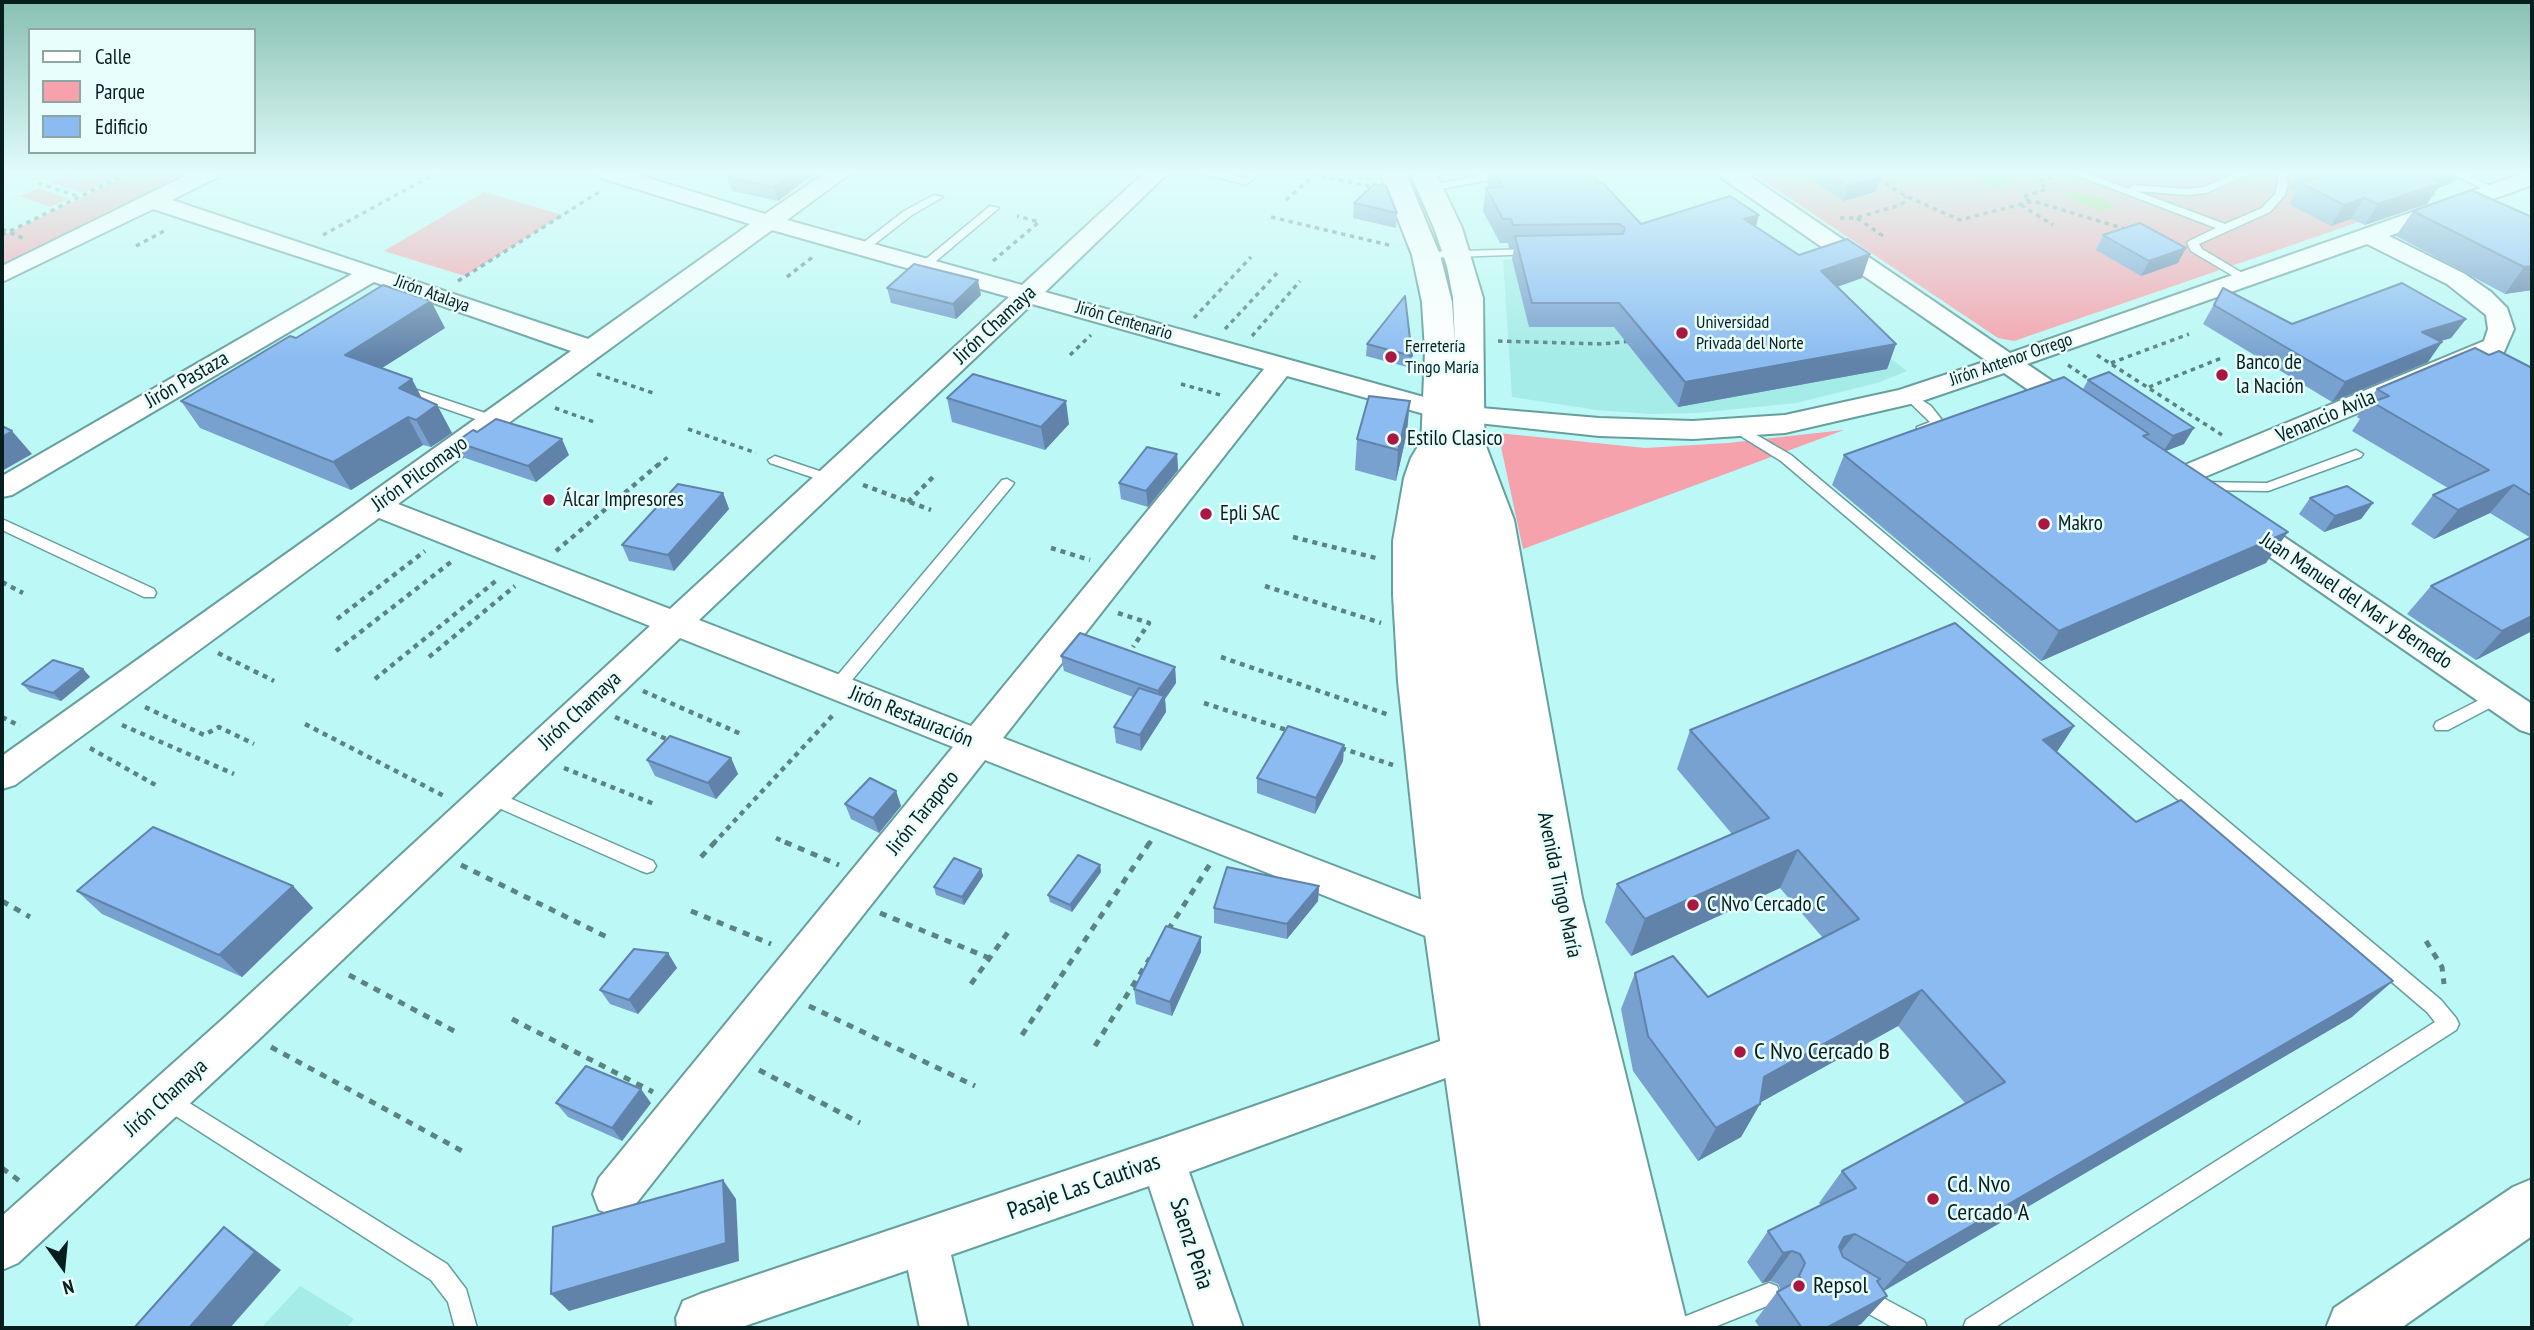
<!DOCTYPE html>
<meta charset="utf-8">
<style>
body{margin:0}
#map{position:relative;width:2534px;height:1330px;overflow:hidden;background:#bcf8f5;font-family:"PT Sans Narrow",sans-serif}
canvas{display:block}
.frame{position:absolute;inset:0;border:4px solid #061f1e;pointer-events:none}
.legend{position:absolute;left:28px;top:28px;width:228px;height:126px;box-sizing:border-box;background:#e7fefc;border:2px solid #8da5a3;margin:0;padding:9px 12px;list-style:none;font-size:21px;color:#061f1e}
.legend li{display:flex;align-items:center;gap:14px;height:35px}
.legend b{width:35px;border:2px solid #8da5a3}
.north{position:absolute;left:28px;top:1232px;width:70px;height:70px;-webkit-text-stroke:5px #e7fefc;paint-order:stroke;rotate:165deg;font-size:19px;font-weight:700;line-height:28px;text-align:center;color:#061f1e}
.north::after{content:'';display:block;margin:auto;width:24px;height:32px;background:#061f1e;clip-path:polygon(50% 0,100% 100%,50% 72%,0 100%)}
</style>
<div id="map">
<canvas width="2534" height="1330"></canvas>
<div class="frame"></div>
<ul class="legend">
<li><b style="height:9px;background:#fff"></b>Calle</li>
<li><b style="height:19px;background:#f5a2ac"></b>Parque</li>
<li><b style="height:19px;background:#8bbbf1"></b>Edificio</li>
</ul>
<div class="north">N</div>
</div>
<script>
const ctx = document.querySelector('canvas').getContext('2d');
ctx.lineJoin = 'round';
function fill(path, color) {
  ctx.fillStyle = color;
  ctx.fill(path, 'evenodd');
}
function shape(rows) {
  const path = new Path2D();
  for (const r of rows) {
    path.moveTo(r[0], r[1]);
    for (let i = 2; i < r.length; i += 2) path.lineTo(r[i], r[i + 1]);
  }
  return path;
}
function strokePath(path, color, width, dash) {
  ctx.strokeStyle = color;
  ctx.lineWidth = width;
  ctx.lineCap = dash ? 'butt' : 'round';
  ctx.setLineDash(dash || []);
  ctx.stroke(path);
}
function drawText(font, color, halo, rows, align = 'center') {
  ctx.font = font + ' "PT Sans Narrow",sans-serif';
  ctx.lineWidth = 5;
  ctx.setLineDash([]);
  ctx.textBaseline = 'middle';
  ctx.strokeStyle = halo;
  ctx.fillStyle = color;
  for (const [text, x, y, turn = 0] of rows) {
    ctx.save();
    ctx.translate(x, y);
    ctx.rotate((+turn || 0) * Math.PI / 180);
    ctx.textAlign = isNaN(turn) ? turn : align;
    if (halo) ctx.strokeText(text, 0, 0);
    ctx.fillText(text, 0, 0);
    ctx.restore();
  }
}
fill(shape([
 [1647,257,1806,294,1907,371,1877,383,1796,403,1697,413,1649,414,1597,410,1512,397,1503,260],
 [300,1286,354,1319,346,1328,261,1328]
]), '#a5ebe7');
fill(shape([
 [68,173,91,178,102,173,126,173,83,193,49,182],
 [132,173,190,173,2,266,2,236],
 [1752,173,2389,173,2437,195,2014,341,1998,338],
 [39,188,69,199,50,207,20,196],
 [484,192,563,215,465,276,384,251],
 [1844,430,1523,549,1498,433,1645,448,1728,443]
]), '#f5a2ac');
fill(shape([
 [1969,173,2005,173,2021,182,1996,189],
 [2074,192,2105,199,2112,208,2100,211,2064,196]
]), '#98d162');
const service = shape([
 [1202,173,1220,173,1244,178,1249,173,1260,173,1246,185,1202,173],
 [1495,173,1517,173,1512,176,1430,191,1425,188,1430,185,1495,173],
 [2071,173,2086,173,2129,189,2134,185,2187,189,2204,187,2237,173,2251,173,2206,193,2187,195,2136,191,2225,224,2262,208,2275,194,2278,182,2276,173,2286,173,2288,182,2285,195,2270,212,2199,244,2202,249,2249,277,2249,281,2245,283,2191,251,2187,243,2189,241,2216,228,2071,173],
 [2450,173,2464,173,2500,191,2491,193,2450,173],
 [934,195,943,197,912,215,867,250,859,250,859,246,904,211,934,195],
 [990,206,999,208,929,267,921,267,921,263,990,206],
 [1532,249,1538,252,1536,254,1426,258,1420,255,1426,252,1532,249],
 [402,385,497,417,499,420,492,424,487,423,397,392,397,386,402,385],
 [1909,392,1931,406,1945,424,1943,427,1922,434,1917,433,1917,427,1930,422,1903,396,1909,392],
 [1736,423,1791,455,2441,1000,2456,1018,2459,1024,2456,1030,1994,1328,1963,1328,1966,1320,2435,1022,2427,1012,1781,461,1731,430,1731,424,1736,423],
 [2356,450,2363,454,2361,457,2268,491,2198,490,2191,486,2198,482,2267,483,2356,450],
 [775,456,834,476,836,479,829,483,770,463,768,460,775,456],
 [1007,479,1014,483,1012,486,843,691,831,691,829,687,831,683,1002,480,1007,479],
 [2,519,154,589,156,593,154,597,144,597,2,530,2,519],
 [2497,691,2503,693,2505,697,2503,701,2448,730,2436,730,2434,726,2436,722,2497,691],
 [489,789,653,861,656,866,653,871,647,873,641,871,483,801,480,796,483,791,489,789],
 [167,1089,447,1264,466,1289,477,1328,455,1328,448,1302,431,1280,160,1106,157,1099,160,1092,167,1089],
 [1769,1283,1777,1286,1780,1294,1777,1302,1712,1328,1673,1328,1676,1320,1769,1283],
 [1861,1286,1924,1320,1927,1328,1894,1328,1853,1305,1850,1297,1853,1289,1861,1286]
]);
const minor = shape([
 [191,173,219,173,216,178,172,200,588,339,750,224,601,178,598,173,632,173,765,214,825,173,851,173,787,220,1022,285,1144,173,1168,173,1045,292,1449,404,1453,410,1449,416,1439,418,1287,376,1003,738,1461,915,1467,927,1461,939,1447,944,1433,939,985,760,631,1210,615,1216,599,1210,593,1194,599,1178,953,747,680,638,255,1043,18,1263,2,1270,2,1216,225,1017,650,626,379,518,15,785,2,789,2,756,571,351,374,282,12,495,2,497,2,476,352,274,153,209,2,282,2,266,191,173],
 [772,230,1009,297,670,609,398,504,772,230],
 [1032,304,1264,369,971,726,699,620,1032,304],
 [1719,173,1745,173,2010,353,2524,173,2532,173,2532,185,2389,236,2465,274,2491,292,2507,308,2514,329,2504,352,2178,488,2168,486,2163,479,2168,472,2484,341,2488,329,2486,315,2447,284,2367,244,2027,364,2086,404,2090,410,2086,416,2076,418,2066,416,2004,373,1919,402,1785,433,1693,439,1599,436,1459,421,1455,415,1459,409,1469,407,1599,418,1693,421,1785,415,1899,390,1987,361,1722,178,1719,173],
 [2239,511,2250,514,2532,704,2532,734,2520,730,2228,528,2224,521,2228,514,2239,511],
 [1466,1032,1481,1037,1487,1051,1481,1065,1189,1172,1243,1328,1195,1328,1149,1186,951,1255,968,1328,920,1328,908,1270,739,1328,677,1328,676,1318,683,1301,700,1294,1163,1138,1466,1032]
]);
const tertiary = shape([
 [1438,430,1450,433,1454,439,1457,433,1469,430,1481,433,1514,520,1582,898,1688,1328,1632,1328,1538,898,1480,520,1453,442,1438,478,1429,541,1429,595,1436,681,1470,927,1537,1328,1481,1328,1424,927,1398,681,1393,595,1393,541,1404,478,1411,458,1426,433,1438,430]
]);
const secondary = shape([
 [1380,173,1406,173,1440,255,1452,302,1455,344,1453,298,1447,266,1434,228,1410,173,1436,173,1462,228,1483,298,1485,491,1489,548,1505,676,1533,831,1641,1328,1536,1328,1464,916,1430,672,1419,496,1425,351,1422,302,1412,255,1380,173]
]);
const primary = shape([
 [2532,1179,2532,1236,2401,1328,2326,1328,2334,1308,2513,1187,2532,1179]
]);
strokePath(service, '#669f9c', 3);
strokePath(minor, '#669f9c', 4);
strokePath(tertiary, '#669f9c', 4);
strokePath(secondary, '#669f9c', 4);
strokePath(primary, '#669f9c', 4);
strokePath(shape([
 [1870,173,1904,195,1960,220,2033,201,2129,230],
 [38,183,80,197],
 [1286,200,1314,175,1369,186],
 [2030,201,2023,197,2047,189,2039,181,2056,176],
 [2021,205,2053,225],
 [1271,217,1393,246],
 [1840,218,1856,218,1900,205,1906,201,1905,196],
 [1857,218,1886,238],
 [2,229,23,238],
 [2,235,128,173],
 [323,235,436,173],
 [136,246,166,230],
 [993,261,1039,222,1017,216],
 [787,277,814,256],
 [458,281,599,192],
 [1194,318,1251,257],
 [1225,329,1279,271],
 [1252,336,1300,281],
 [1498,341,1602,344,1632,341],
 [1070,355,1091,335],
 [2097,355,2222,435],
 [2111,363,2189,334],
 [2068,365,2093,382],
 [597,374,656,394],
 [1181,384,1224,396],
 [2149,387,2224,357],
 [555,408,594,422],
 [688,429,756,453],
 [657,466,669,456]
]), '#5a8381', 3.5, [4.5, 4.5]);
strokePath(shape([
 [863,485,931,510],
 [908,502,934,476],
 [1293,537,1380,559],
 [1051,548,1090,560],
 [556,551,659,464],
 [2,582,23,593],
 [1265,586,1381,623],
 [1118,613,1149,623,1133,647],
 [337,619,425,551],
 [336,651,451,562],
 [218,653,274,681],
 [429,657,515,586],
 [1221,657,1389,715],
 [375,679,497,580],
 [643,691,741,734],
 [1204,703,1290,731],
 [145,707,204,735,219,727,254,744],
 [2,717,20,726],
 [615,717,671,741],
 [305,724,444,796],
 [122,725,234,774],
 [90,748,159,787],
 [1341,748,1393,765],
 [564,768,654,804],
 [776,838,789,844],
 [713,844,834,714],
 [1149,844,1151,841]
]), '#5a8381', 4.5, [5, 5]);
strokePath(shape([
 [785,842,839,865],
 [701,857,715,842],
 [461,865,611,939],
 [2,901,30,917],
 [691,911,771,944],
 [880,913,989,958],
 [1168,930,1210,864],
 [2426,941,2442,967,2444,984],
 [349,975,456,1032],
 [971,984,1011,928],
 [809,1006,975,1086],
 [512,1019,653,1092],
 [1022,1035,1150,842],
 [1095,1046,1150,958],
 [271,1047,464,1152],
 [759,1070,860,1123],
 [2,1168,21,1182]
]), '#5a8381', 5, [7, 7]);
fill(service, '#fff');
fill(minor, '#fff');
fill(tertiary, '#fff');
fill(secondary, '#fff');
fill(primary, '#fff');
fill(shape([
 [732,173,815,173,778,201,732,191,727,177],
 [1488,173,1592,173,1598,182,1641,224,1756,226,1799,255,1862,278,1837,287,1896,344,1887,369,1678,407,1614,327,1529,327,1512,259,1514,248,1509,248,1508,243,1500,243,1483,211,1486,188,1489,188,1487,183],
 [1801,173,1874,173,1875,192,1843,201],
 [2291,173,2460,173,2454,182,2438,188,2427,204,2365,225,2351,219,2331,226,2289,204,2296,191,2289,188,2295,175],
 [1354,203,1397,213,1396,228,1353,218],
 [2413,211,2532,217,2532,290,2505,294,2396,236],
 [2103,235,2178,263,2141,276,2096,250],
 [887,288,981,295,956,319,891,303],
 [2223,288,2292,324,2466,319,2451,338,2440,341,2428,362,2332,402,2203,324],
 [445,328,382,368,422,398,437,405,452,433,431,447,423,445,351,490,200,428,181,401,296,338],
 [1367,344,1412,356,1411,368,1366,356],
 [2489,355,2532,368,2532,631,2476,660,2407,614,2431,586,2531,538,2490,513,2434,539,2411,524,2433,495,2448,488,2352,431,2360,419,2357,417,2377,389],
 [2088,380,2184,444,2166,451,2266,563,2041,661,1832,485,1844,455,2083,389],
 [947,398,1069,424,1045,450,952,422],
 [477,432,569,455,536,482,465,458,456,442],
 [1407,432,1396,481,1355,470,1357,439],
 [1177,454,1178,470,1148,507,1121,499,1119,483],
 [723,493,729,509,674,571,629,561,622,545],
 [2310,498,2373,503,2361,519,2324,532,2299,514],
 [1061,656,1175,667,1176,683,1165,699,1166,712,1141,751,1116,743,1114,727,1133,697,1064,671],
 [83,669,90,677,61,701,30,692,22,684],
 [2074,726,2057,752,2352,1017,1884,1291,1887,1296,1861,1324,1854,1328,1760,1328,1755,1321,1777,1292,1781,1290,1778,1284,1770,1281,1762,1283,1747,1262,1768,1231,1821,1205,1819,1203,1842,1171,1965,1103,1898,1026,1761,1102,1741,1137,1698,1161,1633,1071,1621,1009,1635,973,1708,997,1823,938,1780,888,1631,956,1605,922,1617,884,1732,834,1677,769,1690,730],
 [1344,745,1343,761,1315,814,1257,793,1257,778],
 [731,758,738,774,716,799,655,776,647,760],
 [896,791,901,806,879,833,851,819,845,804],
 [1100,865,1101,872,1072,912,1050,902,1048,895],
 [981,869,983,876,964,905,936,895,934,887],
 [293,886,313,908,242,977,102,914,77,891],
 [1319,886,1318,901,1287,939,1214,923,1214,908],
 [1201,952,1172,1016,1136,1004,1134,989],
 [668,953,677,968,638,1014,610,1004,600,990],
 [556,1103,651,1103,622,1141,568,1117]
]), '#78a1cf');
fill(shape([
 [792,173,815,173,778,201,774,187],
 [2436,173,2460,173,2454,182,2438,188,2427,204,2365,225,2378,204,2426,176],
 [1881,177,1875,192,1843,201,1848,186],
 [2364,198,2351,219,2331,226,2344,205],
 [1759,215,1753,238,1744,219],
 [2186,248,2178,263,2141,276,2149,261],
 [1870,254,1862,278,1813,295,1821,271],
 [2532,266,2532,290,2505,294,2524,267],
 [978,280,981,295,956,319,953,304],
 [431,301,445,328,360,382,345,355],
 [2466,319,2451,338,2408,351,2422,332],
 [2442,342,2428,362,2332,402,2345,382],
 [1896,344,1887,369,1678,407,1685,382],
 [412,379,426,406,399,388],
 [1066,401,1069,424,1045,450,1041,427],
 [1410,401,1407,432,1396,481,1398,450],
 [437,405,452,433,431,447,416,420],
 [408,417,423,445,351,490,333,462],
 [2194,428,2184,444,2163,452,2173,436],
 [12,431,32,454,2,471,2,437],
 [562,439,569,455,536,482,528,466],
 [1177,454,1178,470,1148,507,1146,491],
 [2514,485,2490,513,2434,539,2458,510],
 [723,493,729,509,674,571,668,555],
 [2373,503,2361,519,2324,532,2335,516],
 [2288,532,2266,563,2041,661,2059,631],
 [2532,616,2532,631,2476,660,2502,631],
 [1175,667,1176,683,1165,699,1166,712,1141,751,1140,735,1159,705,1158,691],
 [83,669,90,677,61,701,53,693],
 [2074,726,2048,765,2043,740],
 [1344,745,1343,761,1315,814,1316,798],
 [731,758,738,774,716,799,708,783],
 [896,791,901,806,879,833,873,818],
 [1798,850,1780,888,1631,956,1645,919],
 [1100,865,1101,872,1072,912,1070,905],
 [981,869,983,876,964,905,962,897],
 [293,886,313,908,242,977,219,955],
 [1319,886,1318,901,1287,939,1287,924],
 [1201,937,1201,952,1172,1016,1170,1002],
 [668,953,677,968,638,1014,629,1000],
 [2393,981,2352,1017,1880,1293,1907,1263],
 [1922,990,1898,1026,1745,1111,1764,1077],
 [641,1089,651,1103,622,1141,612,1128],
 [1760,1104,1741,1137,1698,1161,1716,1128],
 [723,1180,736,1199,739,1261,569,1311,551,1294],
 [224,1227,249,1245,281,1270,230,1328,189,1328],
 [1855,1234,1830,1265,1844,1237],
 [1792,1251,1770,1281,1762,1283,1783,1253],
 [1887,1296,1861,1324,1854,1328,1826,1328]
]), '#6183a9');
const building = shape([
 [732,173,792,173,774,187,727,177,732,173],
 [1496,173,1592,173,1598,182,1602,182,1641,224,1730,196,1759,215,1744,219,1799,255,1847,239,1870,254,1821,271,1896,344,1685,382,1619,303,1532,303,1515,236,1623,234,1625,228,1619,224,1513,225,1511,219,1503,219,1486,188,1503,187,1496,173],
 [1828,173,1874,173,1881,177,1848,186,1828,173],
 [2312,173,2436,173,2426,176,2441,183,2378,204,2364,198,2344,205,2301,183,2320,177,2312,173],
 [1374,184,1386,186,1397,213,1354,203,1374,184],
 [2471,190,2532,217,2532,266,2524,267,2413,211,2471,190],
 [2140,223,2186,248,2149,261,2103,235,2140,223],
 [914,264,978,280,953,304,887,288,914,264],
 [2402,283,2466,319,2422,332,2442,342,2345,382,2214,305,2223,288,2292,324,2402,283],
 [383,285,431,301,345,355,412,379,399,388,437,405,416,420,408,417,333,462,181,401,290,336,296,338,383,285],
 [1405,296,1412,356,1367,344,1405,296],
 [2475,348,2489,355,2499,351,2532,368,2532,496,2514,485,2458,510,2433,495,2489,470,2372,402,2389,396,2377,389,2475,348],
 [2109,372,2194,428,2173,436,2088,380,2109,372],
 [973,374,1066,401,1041,427,947,398,973,374],
 [2064,377,2149,434,2143,436,2288,532,2059,631,1844,455,2064,377],
 [1369,396,1410,401,1398,450,1357,439,1369,396],
 [496,419,562,439,528,466,456,442,473,430,477,432,496,419],
 [2,426,12,431,2,437,2,426],
 [1147,447,1177,454,1146,491,1119,483,1147,447],
 [678,484,723,493,668,555,622,545,678,484],
 [2347,486,2373,503,2335,516,2310,498,2347,486],
 [2532,537,2532,616,2502,631,2431,586,2532,537],
 [1955,623,2074,726,2043,740,2136,822,2181,800,2393,981,1907,1263,1855,1234,1844,1237,1839,1247,1843,1257,1880,1279,1877,1281,1887,1296,1826,1328,1802,1328,1777,1292,1801,1279,1799,1276,1805,1263,1800,1254,1792,1251,1783,1253,1768,1231,1856,1188,1842,1171,2005,1082,1922,990,1764,1077,1760,1104,1716,1128,1648,1036,1635,973,1673,956,1708,997,1859,919,1798,850,1645,919,1617,884,1769,818,1690,730,1955,623],
 [1080,633,1175,667,1158,691,1061,656,1080,633],
 [53,660,83,669,53,693,22,684,53,660],
 [1139,688,1164,696,1140,735,1114,727,1139,688],
 [1288,726,1344,745,1316,798,1257,778,1288,726],
 [670,736,731,758,708,783,647,760,670,736],
 [870,778,896,791,873,818,845,804,870,778],
 [153,827,293,886,219,955,77,891,153,827],
 [1078,855,1100,865,1070,905,1048,895,1078,855],
 [954,858,981,869,962,897,934,887,954,858],
 [1227,867,1319,886,1287,924,1214,908,1227,867],
 [1166,926,1201,937,1170,1002,1134,989,1166,926],
 [634,949,668,953,629,1000,600,990,634,949],
 [586,1066,641,1089,612,1128,556,1103,586,1066],
 [723,1180,726,1243,551,1294,553,1227,723,1180],
 [224,1227,255,1252,189,1328,134,1328,224,1227]
]);
fill(building, '#8bbbf1');
strokePath(building, '#6183a9', 2);
const sky = ctx.createLinearGradient(0, 0, 0, 359);
sky.addColorStop(0, '#88c0b2');
sky.addColorStop(0.48, '#e1fcfa');
sky.addColorStop(1, '#e1fcfa00');
ctx.fillStyle = sky;
ctx.fillRect(0, 0, 2534, 359);
for (const [x, y, r, color] of [
 [1682,333,7,"#ab1743"],
 [1391,357,7,"#ab1743"],
 [2222,375,7,"#ab1743"],
 [1393,439,7,"#ab1743"],
 [549,500,7,"#ab1743"],
 [1206,514,7,"#ab1743"],
 [2044,524,7,"#ab1743"],
 [1693,905,7,"#ab1743"],
 [1740,1052,7,"#ab1743"],
 [1933,1199,7,"#ab1743"],
 [1799,1286,7,"#ab1743"]
]) {
  const dot = new Path2D();
  dot.arc(x, y, r, 0, 2 * Math.PI);
  ctx.fillStyle = color;
  ctx.fill(dot);
  strokePath(dot, '#e7fefc', 2.5);
}
drawText('18px', '#061f1e', '#e7fefc', [
 ["Jirón Atalaya",432,294,20],
 ["Jirón Centenario",1124,321,16],
 ["Jirón Antenor Orrego",2011,360,-19]
]);
drawText('18px', '#061f1e', '#e7fefc', [
 ["Universidad",1696,323],
 ["Privada del Norte",1696,344],
 ["Ferretería",1405,347],
 ["Tingo María",1405,368]
], 'left');
drawText('21px', '#061f1e', '#e7fefc', [
 ["Jirón Chamaya",995,325,-43],
 ["Jirón Pastaza",187,380,-30],
 ["Venancio Avila",2326,417,-23],
 ["Jirón Pilcomayo",420,474,-36],
 ["Juan Manuel del Mar y Bernedo",2356,601,34],
 ["Jirón Chamaya",580,711,-43],
 ["Jirón Restauración",911,717,22],
 ["Jirón Tarapoto",923,813,-51],
 ["Avenida Tingo María",1559,885,78],
 ["Jirón Chamaya",166,1098,-42]
]);
drawText('21px', '#061f1e', '#e7fefc', [
 ["Banco de",2236,363],
 ["la Nación",2236,387],
 ["Estilo Clasico",1407,439],
 ["Álcar Impresores",563,500],
 ["Epli SAC",1220,514],
 ["Makro",2058,524],
 ["C Nvo Cercado C",1707,905]
], 'left');
drawText('24px', '#061f1e', '#e7fefc', [
 ["C Nvo Cercado B",1754,1052],
 ["Cd. Nvo",1947,1185],
 ["Cercado A",1947,1213],
 ["Repsol",1813,1286]
], 'left');
drawText('24px', '#061f1e', '#e7fefc', [
 ["Pasaje Las Cautivas",1084,1187,-19],
 ["Saenz Peña",1191,1244,72]
]);
</script>
